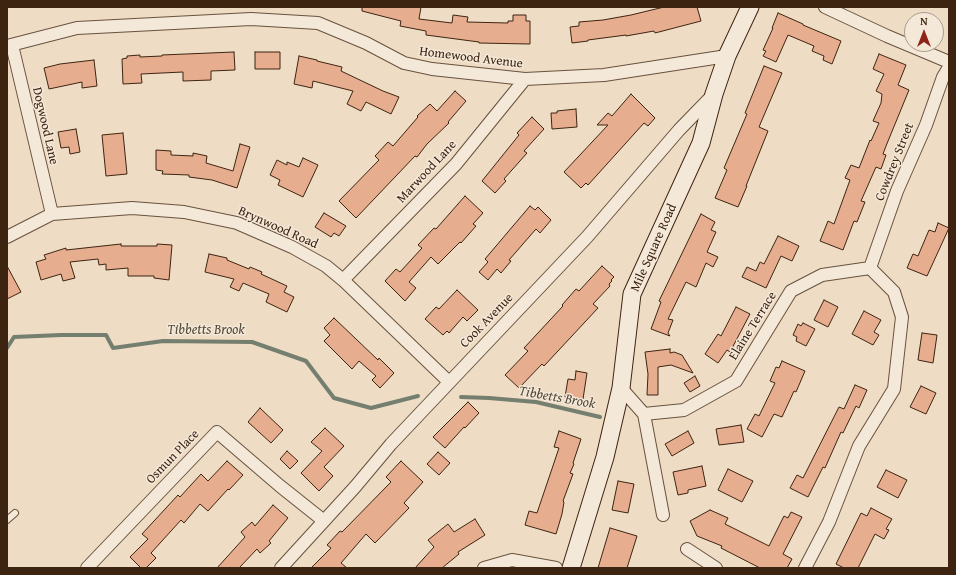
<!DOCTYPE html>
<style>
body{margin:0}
#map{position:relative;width:956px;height:575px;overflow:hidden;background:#eedcc4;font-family:"Gentium Book Plus",serif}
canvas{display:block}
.frame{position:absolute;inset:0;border:8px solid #3d2411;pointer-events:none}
.north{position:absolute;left:904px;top:12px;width:40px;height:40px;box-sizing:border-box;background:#f4e8d9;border:1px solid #ab9a89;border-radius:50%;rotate:0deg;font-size:11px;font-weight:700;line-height:16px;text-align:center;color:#3d2411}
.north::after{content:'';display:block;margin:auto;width:14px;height:18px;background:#8f2418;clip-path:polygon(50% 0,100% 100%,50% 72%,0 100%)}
</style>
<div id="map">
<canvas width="956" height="575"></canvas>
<div class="frame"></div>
<div class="north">N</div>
</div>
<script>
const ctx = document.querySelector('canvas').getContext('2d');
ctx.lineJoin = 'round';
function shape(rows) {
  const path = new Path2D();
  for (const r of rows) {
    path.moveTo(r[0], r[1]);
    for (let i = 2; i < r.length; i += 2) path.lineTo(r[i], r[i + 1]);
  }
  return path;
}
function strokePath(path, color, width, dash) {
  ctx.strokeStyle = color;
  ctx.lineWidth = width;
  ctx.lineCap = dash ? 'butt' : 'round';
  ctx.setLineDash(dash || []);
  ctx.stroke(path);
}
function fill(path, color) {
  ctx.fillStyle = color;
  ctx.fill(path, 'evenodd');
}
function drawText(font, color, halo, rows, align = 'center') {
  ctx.font = font + ' "Gentium Book Plus",serif';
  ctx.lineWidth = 3;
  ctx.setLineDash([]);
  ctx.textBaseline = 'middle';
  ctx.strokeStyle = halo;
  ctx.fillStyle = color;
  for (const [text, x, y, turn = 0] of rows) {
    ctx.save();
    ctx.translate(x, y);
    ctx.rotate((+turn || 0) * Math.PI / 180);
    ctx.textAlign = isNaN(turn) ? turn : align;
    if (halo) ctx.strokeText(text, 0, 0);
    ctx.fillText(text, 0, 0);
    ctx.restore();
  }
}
strokePath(shape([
 [7,348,14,337,61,335,106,335,113,348,163,341,252,342,306,361,334,398,371,408,418,396],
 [461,397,489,398,536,402,600,417]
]), '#757f6f', 4);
const building = shape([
 [362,7,421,7,419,19,452,23,453,15,468,17,467,22,508,23,508,21,513,21,513,15,526,15,526,21,530,21,530,44,479,43,479,42,426,35,426,31,400,26,401,21,362,11,362,7],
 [664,7,697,7,701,21,655,33,654,31,626,36,626,35,588,40,588,41,572,43,570,27,579,26,579,22,603,20,631,15,664,7],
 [778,13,803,24,803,25,841,41,832,64,823,60,824,56,812,51,814,46,788,35,776,62,763,56,766,51,763,50,773,28,772,28,778,13],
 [234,52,235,70,211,71,211,80,183,81,183,72,141,74,142,83,123,84,122,59,127,58,127,56,140,55,140,57,162,56,162,55,234,52],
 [255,52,280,52,280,69,255,69,255,52],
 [879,54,906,65,898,85,909,90,886,146,883,154,886,155,881,169,876,167,861,201,865,202,857,222,854,221,843,250,820,241,828,221,834,224,850,180,845,178,851,165,859,168,870,140,871,141,879,123,873,121,881,103,882,94,876,91,884,74,873,69,879,54],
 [299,56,317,60,317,61,342,67,341,71,383,91,399,97,391,114,366,102,361,111,347,104,353,91,313,81,312,88,294,84,299,56],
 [94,60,97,86,82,88,82,82,49,89,44,68,60,64,94,60],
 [764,66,782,73,759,127,768,131,746,186,747,186,738,207,715,198,727,170,724,168,747,114,745,113,764,66],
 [455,91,466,101,448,122,449,123,427,144,417,157,415,156,356,218,339,201,379,160,375,156,388,142,393,146,418,117,417,116,430,104,437,111,455,91],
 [631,94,655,118,648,126,644,123,588,185,586,183,581,188,564,172,608,125,597,125,608,113,612,116,631,94],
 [576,109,577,127,552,129,551,113,557,113,557,111,576,109],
 [532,117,544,129,524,151,527,153,504,179,506,181,495,193,482,181,519,135,517,133,532,117],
 [76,129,80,152,70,154,69,147,61,148,58,132,76,129],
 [123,133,127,174,106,176,102,135,123,133],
 [240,144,250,147,237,188,212,180,189,177,189,175,162,174,163,171,156,170,156,150,171,151,171,155,193,156,193,153,207,156,206,163,233,171,240,144],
 [303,158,318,165,303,197,278,185,280,180,270,175,277,160,287,165,287,162,299,167,303,158],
 [465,196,483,213,473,224,476,226,461,243,460,242,438,264,431,257,409,282,416,288,405,301,385,281,396,269,400,272,422,248,418,245,434,228,436,229,465,196],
 [530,206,535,210,538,207,551,220,540,233,536,229,509,260,511,261,501,273,497,269,488,280,479,272,488,262,485,259,530,206],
 [324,213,346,226,339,236,334,233,331,237,315,227,324,213],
 [701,214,715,222,711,230,716,232,707,252,718,257,713,267,706,263,696,287,686,282,668,319,673,320,668,333,670,336,651,329,661,302,659,301,701,214],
 [938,223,949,228,927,276,907,268,913,254,918,256,929,230,935,232,938,223],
 [778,236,799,246,792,261,781,256,766,288,742,277,747,267,756,271,760,262,764,264,778,236],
 [121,244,121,246,157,246,157,244,172,245,169,280,154,278,154,276,128,276,128,268,106,270,106,264,99,265,98,259,70,262,75,278,63,281,61,274,41,280,36,262,46,259,44,255,66,248,66,250,121,244],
 [209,254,227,258,227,260,249,269,250,267,262,272,261,274,287,286,284,292,294,297,287,312,266,302,269,294,243,283,239,291,230,287,234,279,205,272,209,254],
 [7,266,21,292,7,299,7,266],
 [602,266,614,277,611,280,612,281,609,284,610,286,593,304,598,308,544,366,542,364,519,388,505,375,528,351,524,348,563,306,562,305,576,289,579,291,602,266],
 [457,290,478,310,467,321,463,317,449,333,447,331,443,335,425,319,436,307,439,309,457,290],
 [824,300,838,307,828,327,814,320,824,300],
 [736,307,750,314,730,352,727,350,718,363,705,354,718,334,721,336,736,307],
 [864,311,881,320,874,332,879,335,873,345,852,334,864,311],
 [334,318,378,360,379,358,394,373,380,388,372,380,376,376,359,361,352,369,324,341,330,335,324,328,334,318],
 [803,323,815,329,806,346,796,341,797,337,793,335,798,324,801,326,803,323],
 [922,333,937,335,933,363,918,360,922,333],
 [670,349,670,353,674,352,682,355,693,373,671,365,658,367,658,395,647,395,648,374,645,352,670,349],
 [782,361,805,371,796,392,794,391,782,417,774,414,762,437,747,429,755,414,759,416,775,383,770,381,776,367,779,368,782,361],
 [576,371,587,373,583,399,565,397,568,379,575,380,576,371],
 [695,376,700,386,690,392,684,383,695,376],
 [855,385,867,390,859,408,856,406,843,433,841,432,825,468,823,467,808,497,790,488,797,475,803,478,839,407,844,409,855,385],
 [921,386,936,393,926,414,910,407,921,386],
 [468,402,479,413,465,428,464,427,445,448,433,437,468,402],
 [260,408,283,430,271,443,248,422,260,408],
 [741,425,744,442,719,445,716,429,741,425],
 [325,428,344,446,324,467,333,476,319,491,301,473,322,451,311,442,325,428],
 [559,431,581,439,573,463,574,464,570,473,573,474,563,501,564,502,562,514,556,534,525,525,529,511,537,513,559,448,554,447,559,431],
 [688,431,694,443,672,456,665,444,688,431],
 [287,451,298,461,290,469,280,459,287,451],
 [438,452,450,463,439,475,427,464,438,452],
 [227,461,243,475,229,490,228,489,208,511,200,504,184,523,181,520,151,553,156,558,146,568,141,568,130,557,148,539,142,534,178,495,180,497,201,474,208,481,227,461],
 [401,461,423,482,404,503,409,508,375,543,366,534,341,563,347,568,311,568,331,548,327,545,340,531,342,532,391,482,386,477,401,461],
 [702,466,706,486,688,490,688,493,678,495,673,472,702,466],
 [728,469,753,481,742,502,718,490,728,469],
 [886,470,907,480,898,498,877,487,886,470],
 [618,481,634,484,628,513,612,510,618,481],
 [273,505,288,518,269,541,271,543,260,553,257,549,239,568,217,568,245,537,241,532,252,522,255,526,273,505],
 [871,508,892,519,886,529,889,530,884,539,875,534,858,568,844,568,836,564,861,513,867,516,871,508],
 [710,510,728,518,725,524,769,546,784,516,788,518,791,512,802,517,783,554,792,559,787,568,760,568,721,548,722,546,697,536,690,521,710,510],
 [475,519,485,535,458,552,459,554,442,568,415,568,434,547,428,540,448,524,454,532,475,519],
 [610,528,637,536,627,568,598,568,610,528]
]);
fill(building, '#e7ad8f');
strokePath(building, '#3d2411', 1);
const lane = shape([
 [7,520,15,513]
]);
const street = shape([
 [825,7,887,36,949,62],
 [12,45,52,214],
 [7,46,77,28,251,19,318,23,366,43,404,63,432,69,525,79,604,75,727,56],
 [7,237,52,214,132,208,184,212,237,223,292,247,326,266,343,280,449,382],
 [870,268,897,191,926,125,943,77,949,67],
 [343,280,456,164,525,79],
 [621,388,644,414,663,515],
 [644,414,684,410,736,381,791,291,822,275,870,268],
 [687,549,716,568],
 [87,568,217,432,280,486,324,521],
 [281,568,355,487,391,444,587,237,679,130,713,95],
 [484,568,512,560,556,568],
 [805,568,829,522,859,446,894,389,902,317,894,292,870,268]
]);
const secondary = shape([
 [571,568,605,457,621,388,632,294,701,143,714,94,727,56,750,7]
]);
strokePath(lane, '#69523e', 8);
strokePath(street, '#69523e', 14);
strokePath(secondary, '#3d2411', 19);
strokePath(lane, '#f4e8d9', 6);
strokePath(street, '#f4e8d9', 12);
strokePath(secondary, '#f4e8d9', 17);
drawText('13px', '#3d2411', '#f4e8d9', [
 ["Homewood Avenue",471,58,7],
 ["Dogwood Lane",45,126,77],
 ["Cowdrey Street",895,162,-68],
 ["Marwood Lane",427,172,-47],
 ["Brynwood Road",278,228,24],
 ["Mile Square Road",654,248,-66],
 ["Cook Avenue",487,321,-46],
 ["Elaine Terrace",753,326,-58],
 ["Osmun Place",173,457,-46]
]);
drawText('italic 14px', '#544a38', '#f4e8d9', [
 ["Tibbetts Brook",206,330],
 ["Tibbetts Brook",557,398,10]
]);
</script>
